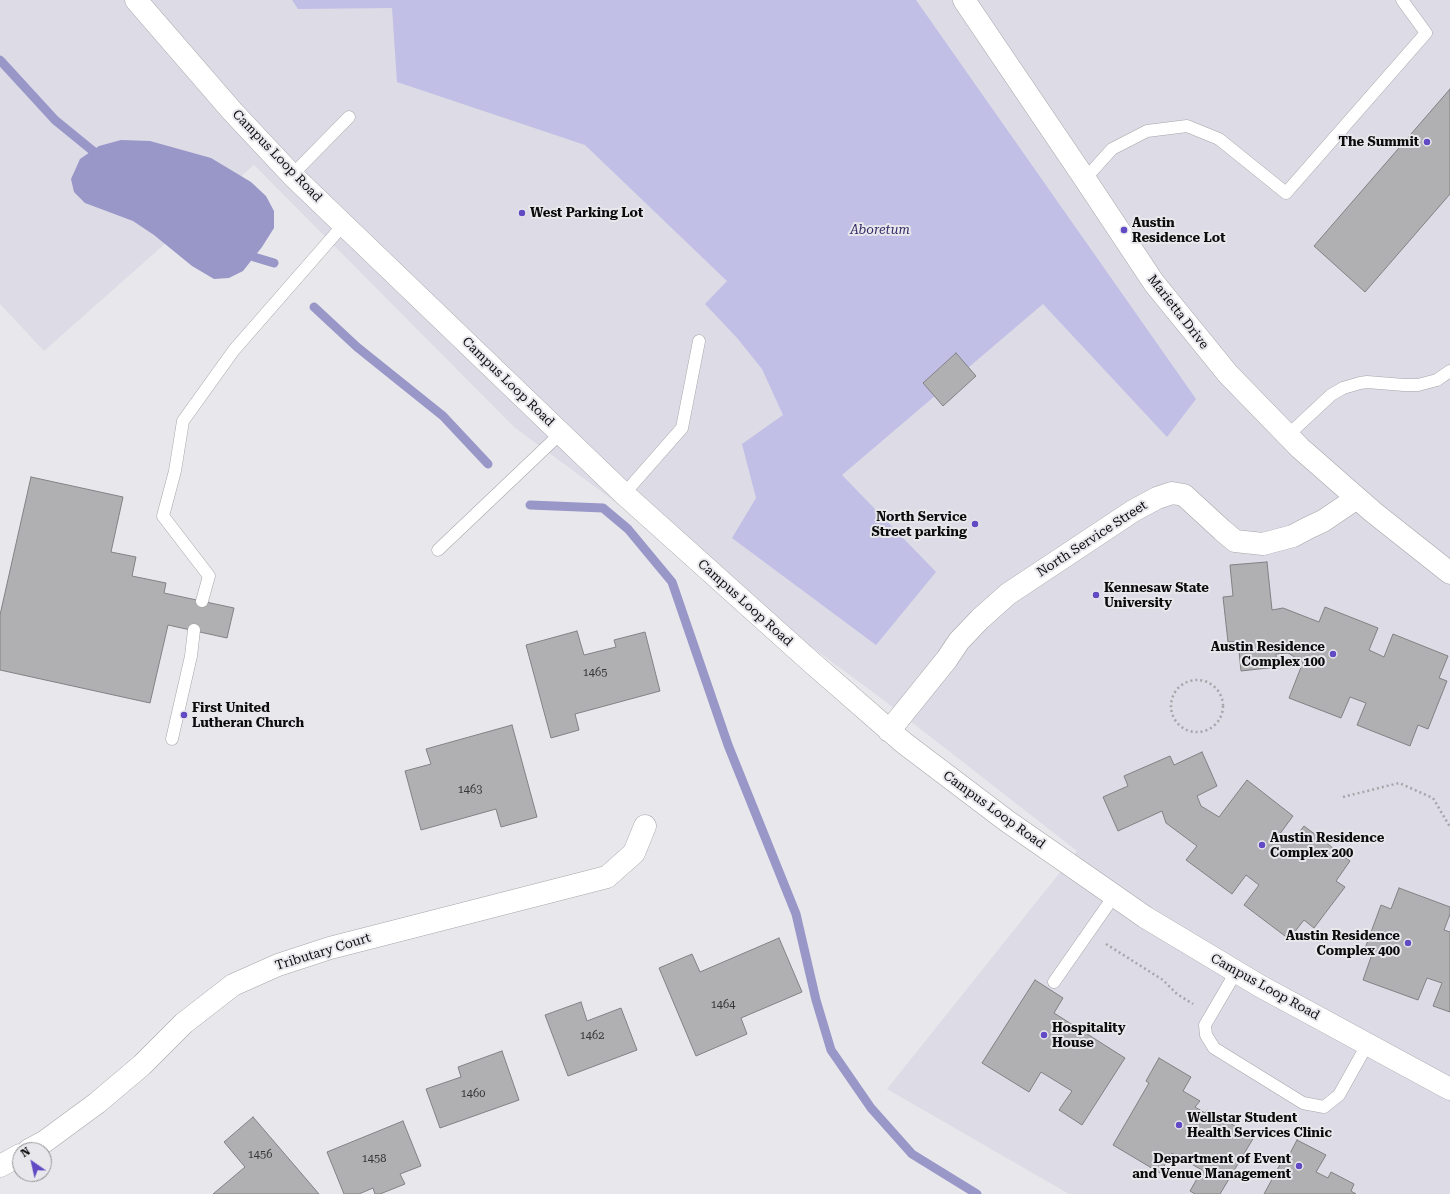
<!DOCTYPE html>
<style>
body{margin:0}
#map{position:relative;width:1450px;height:1194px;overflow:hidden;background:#e8e8ec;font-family:"Roboto Serif",serif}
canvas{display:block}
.north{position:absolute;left:12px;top:1142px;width:40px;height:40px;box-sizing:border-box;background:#e8e8ec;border:1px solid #909093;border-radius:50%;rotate:326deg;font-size:11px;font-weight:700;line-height:16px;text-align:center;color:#0c0c0d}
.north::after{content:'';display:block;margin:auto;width:14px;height:18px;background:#614ac3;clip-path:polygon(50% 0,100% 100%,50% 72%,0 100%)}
</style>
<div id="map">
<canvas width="1450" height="1194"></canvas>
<div class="north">N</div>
</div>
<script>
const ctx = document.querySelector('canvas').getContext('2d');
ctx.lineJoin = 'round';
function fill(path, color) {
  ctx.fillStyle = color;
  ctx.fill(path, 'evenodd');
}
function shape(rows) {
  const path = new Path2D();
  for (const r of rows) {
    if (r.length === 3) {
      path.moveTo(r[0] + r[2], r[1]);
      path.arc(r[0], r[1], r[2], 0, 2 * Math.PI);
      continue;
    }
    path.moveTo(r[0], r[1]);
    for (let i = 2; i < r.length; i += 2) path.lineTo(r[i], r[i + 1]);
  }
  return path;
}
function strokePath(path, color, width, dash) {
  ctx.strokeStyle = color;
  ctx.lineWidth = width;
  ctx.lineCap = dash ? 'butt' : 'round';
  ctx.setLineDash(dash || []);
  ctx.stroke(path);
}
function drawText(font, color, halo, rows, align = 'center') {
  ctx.font = font + ' "Roboto Serif",serif';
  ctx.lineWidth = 4;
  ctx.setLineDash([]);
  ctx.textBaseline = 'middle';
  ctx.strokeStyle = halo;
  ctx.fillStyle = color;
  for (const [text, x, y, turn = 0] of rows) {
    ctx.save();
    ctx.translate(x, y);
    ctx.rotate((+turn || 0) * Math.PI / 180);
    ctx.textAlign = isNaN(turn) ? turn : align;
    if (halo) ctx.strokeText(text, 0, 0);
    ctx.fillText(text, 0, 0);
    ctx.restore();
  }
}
fill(shape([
 [0,0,1450,0,1450,1194,1069,1194,887,1089,1077,851,882,699,514,427,254,165,44,351,0,304]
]), '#dcdbe6');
fill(shape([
 [292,0,916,0,1196,399,1167,437,1043,304,842,475,936,572,876,645,732,538,756,498,742,444,783,415,762,369,738,339,705,304,727,281,585,145,397,82,392,8,298,9]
]), '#c1bfe6');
fill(shape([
 [121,140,150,141,211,158,251,182,266,196,274,211,274,228,262,247,243,271,229,278,214,279,192,266,154,235,133,221,85,203,74,192,71,179,80,159,99,146]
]), '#9996c8');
strokePath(shape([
 [0,60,55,120,93,151],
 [254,257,274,263],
 [314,307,357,347,443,416,488,464],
 [530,505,603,508,628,529,672,582,728,745,796,914,816,1000,831,1050,871,1108,912,1154,977,1194]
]), '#9996c8', 9);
const building = shape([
 [1450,89,1450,194,1365,292,1314,246,1450,89],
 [956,353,976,376,943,406,923,383,956,353],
 [31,477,123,497,111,552,136,557,132,576,166,583,164,593,234,608,227,638,168,625,150,703,0,670,0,615,31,477],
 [1267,562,1272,610,1283,608,1319,622,1325,607,1378,628,1369,650,1384,657,1393,634,1448,656,1439,678,1447,681,1428,729,1418,725,1410,746,1357,725,1366,703,1350,697,1341,718,1289,698,1303,662,1288,653,1276,654,1277,667,1241,671,1238,641,1228,642,1223,597,1233,596,1230,565,1267,562],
 [577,631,584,655,616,647,614,640,645,632,660,691,575,714,579,730,551,738,526,645,577,631],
 [512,725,537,817,501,827,496,809,421,830,405,771,431,764,426,749,512,725],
 [1202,752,1217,786,1197,796,1201,806,1219,817,1247,780,1293,816,1279,835,1291,843,1304,826,1350,861,1336,881,1345,887,1314,928,1304,920,1289,939,1244,905,1259,885,1246,875,1232,894,1186,860,1197,846,1166,823,1162,811,1118,831,1103,797,1128,786,1124,776,1170,756,1174,765,1202,752],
 [1399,888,1450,907,1450,914,1444,930,1450,932,1450,1012,1433,1006,1442,983,1427,978,1418,1000,1363,980,1371,957,1363,954,1381,905,1391,909,1399,888],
 [779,938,802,992,741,1018,747,1034,696,1056,659,968,692,954,700,972,779,938],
 [1035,980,1063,998,1054,1013,1125,1058,1082,1125,1059,1110,1072,1091,1041,1072,1029,1092,982,1063,1035,980],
 [581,1002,587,1021,621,1008,637,1050,568,1076,545,1015,581,1002],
 [502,1051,519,1100,440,1128,426,1089,461,1077,458,1067,502,1051],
 [1159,1058,1191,1077,1183,1091,1200,1101,1195,1107,1205,1113,1207,1110,1254,1137,1220,1194,1195,1194,1190,1191,1202,1170,1172,1153,1160,1173,1113,1145,1149,1083,1146,1081,1159,1058],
 [253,1117,319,1194,213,1194,245,1167,224,1142,253,1117],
 [403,1121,421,1166,400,1174,405,1184,380,1194,375,1194,373,1188,359,1194,344,1194,327,1152,403,1121],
 [1297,1140,1326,1155,1316,1172,1328,1178,1331,1172,1354,1184,1351,1191,1356,1194,1264,1194,1283,1159,1286,1161,1297,1140]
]);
fill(building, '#b0b0b3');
strokePath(building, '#828285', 1);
const lane = shape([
 [292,175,349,117],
 [1085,179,1112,149,1147,131,1187,126,1219,139,1286,193,1426,33,1402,0],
 [1287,436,1331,395,1343,388,1360,383,1367,382,1404,385,1418,385,1437,380,1450,371],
 [624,494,682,428,699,341],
 [438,550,561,433],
 [202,601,209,576,163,516,175,471,183,421,234,350,344,224],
 [172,739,191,656,194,630],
 [1236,972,1205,1025,1206,1035,1214,1048,1303,1103,1324,1107,1339,1095,1368,1043],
 [1054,982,1114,896]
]);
const street = shape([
 [136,0,232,111,292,175,624,494,810,661,904,743,1007,821,1145,917,1260,986,1450,1089],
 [964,0,1085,179,1154,283,1228,374,1300,448,1373,512,1450,573],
 [889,731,947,659,959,641,980,619,1008,594,1133,511,1157,498,1172,493,1184,495,1222,530,1235,541,1263,544,1293,536,1308,528,1323,521,1357,498],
 [29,1150,44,1142,97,1103,142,1065,184,1023,233,985,278,965,330,948,607,877,634,853,645,826],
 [0,1166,20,1155]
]);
strokePath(lane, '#a6a6aa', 13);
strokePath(street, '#a6a6aa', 23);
strokePath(shape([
 [1197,706,26],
 [1343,797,1399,783,1433,798,1450,827],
 [1106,944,1163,980,1177,994,1193,1004]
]), '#a6a6a9', 2.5, [2, 3]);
strokePath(lane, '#fff', 12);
strokePath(street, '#fff', 22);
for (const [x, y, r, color] of [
 [1427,142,4,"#614ac3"],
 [522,213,4,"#614ac3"],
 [1124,230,4,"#614ac3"],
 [975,524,4,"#614ac3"],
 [1096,595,4,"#614ac3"],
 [1333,654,4,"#614ac3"],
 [184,715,4,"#614ac3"],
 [1262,845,4,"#614ac3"],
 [1408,943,4,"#614ac3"],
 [1044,1035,4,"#614ac3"],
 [1179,1125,4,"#614ac3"],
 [1299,1166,4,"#614ac3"]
]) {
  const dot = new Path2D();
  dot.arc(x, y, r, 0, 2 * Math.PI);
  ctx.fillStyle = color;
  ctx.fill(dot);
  strokePath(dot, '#e8e8ec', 1.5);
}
drawText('11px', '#353536', null, [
 ["1465",595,673],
 ["1463",470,790],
 ["1464",723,1005],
 ["1462",592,1036],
 ["1460",473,1094],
 ["1456",260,1155],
 ["1458",374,1159]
]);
drawText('bold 13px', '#0c0c0d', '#e8e8ec', [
 ["The Summit",1419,142,"right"],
 ["West Parking Lot",530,213],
 ["Austin",1132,223],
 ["Residence Lot",1132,238],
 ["North Service",967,517,"right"],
 ["Street parking",967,532,"right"],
 ["Kennesaw State",1104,588],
 ["University",1104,603],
 ["Austin Residence",1325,647,"right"],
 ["Complex 100",1325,662,"right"],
 ["First United",192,708],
 ["Lutheran Church",192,723],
 ["Austin Residence",1270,838],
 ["Complex 200",1270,853],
 ["Austin Residence",1400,936,"right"],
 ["Complex 400",1400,951,"right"],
 ["Hospitality",1052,1028],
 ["House",1052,1043],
 ["Wellstar Student",1187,1118],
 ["Health Services Clinic",1187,1133],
 ["Department of Event",1291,1159,"right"],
 ["and Venue Management",1291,1174,"right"]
], 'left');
drawText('13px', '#0c0c0d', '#e8e8ec', [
 ["Campus Loop Road",277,156,46],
 ["Marietta Drive",1178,312,52],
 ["Campus Loop Road",508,382,44],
 ["North Service Street",1092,539,-33],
 ["Campus Loop Road",745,603,42],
 ["Campus Loop Road",994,810,36],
 ["Tributary Court",323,952,-17],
 ["Campus Loop Road",1265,987,29]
]);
drawText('italic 13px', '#352b68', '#e8e8ec', [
 ["Aboretum",880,230]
]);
</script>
